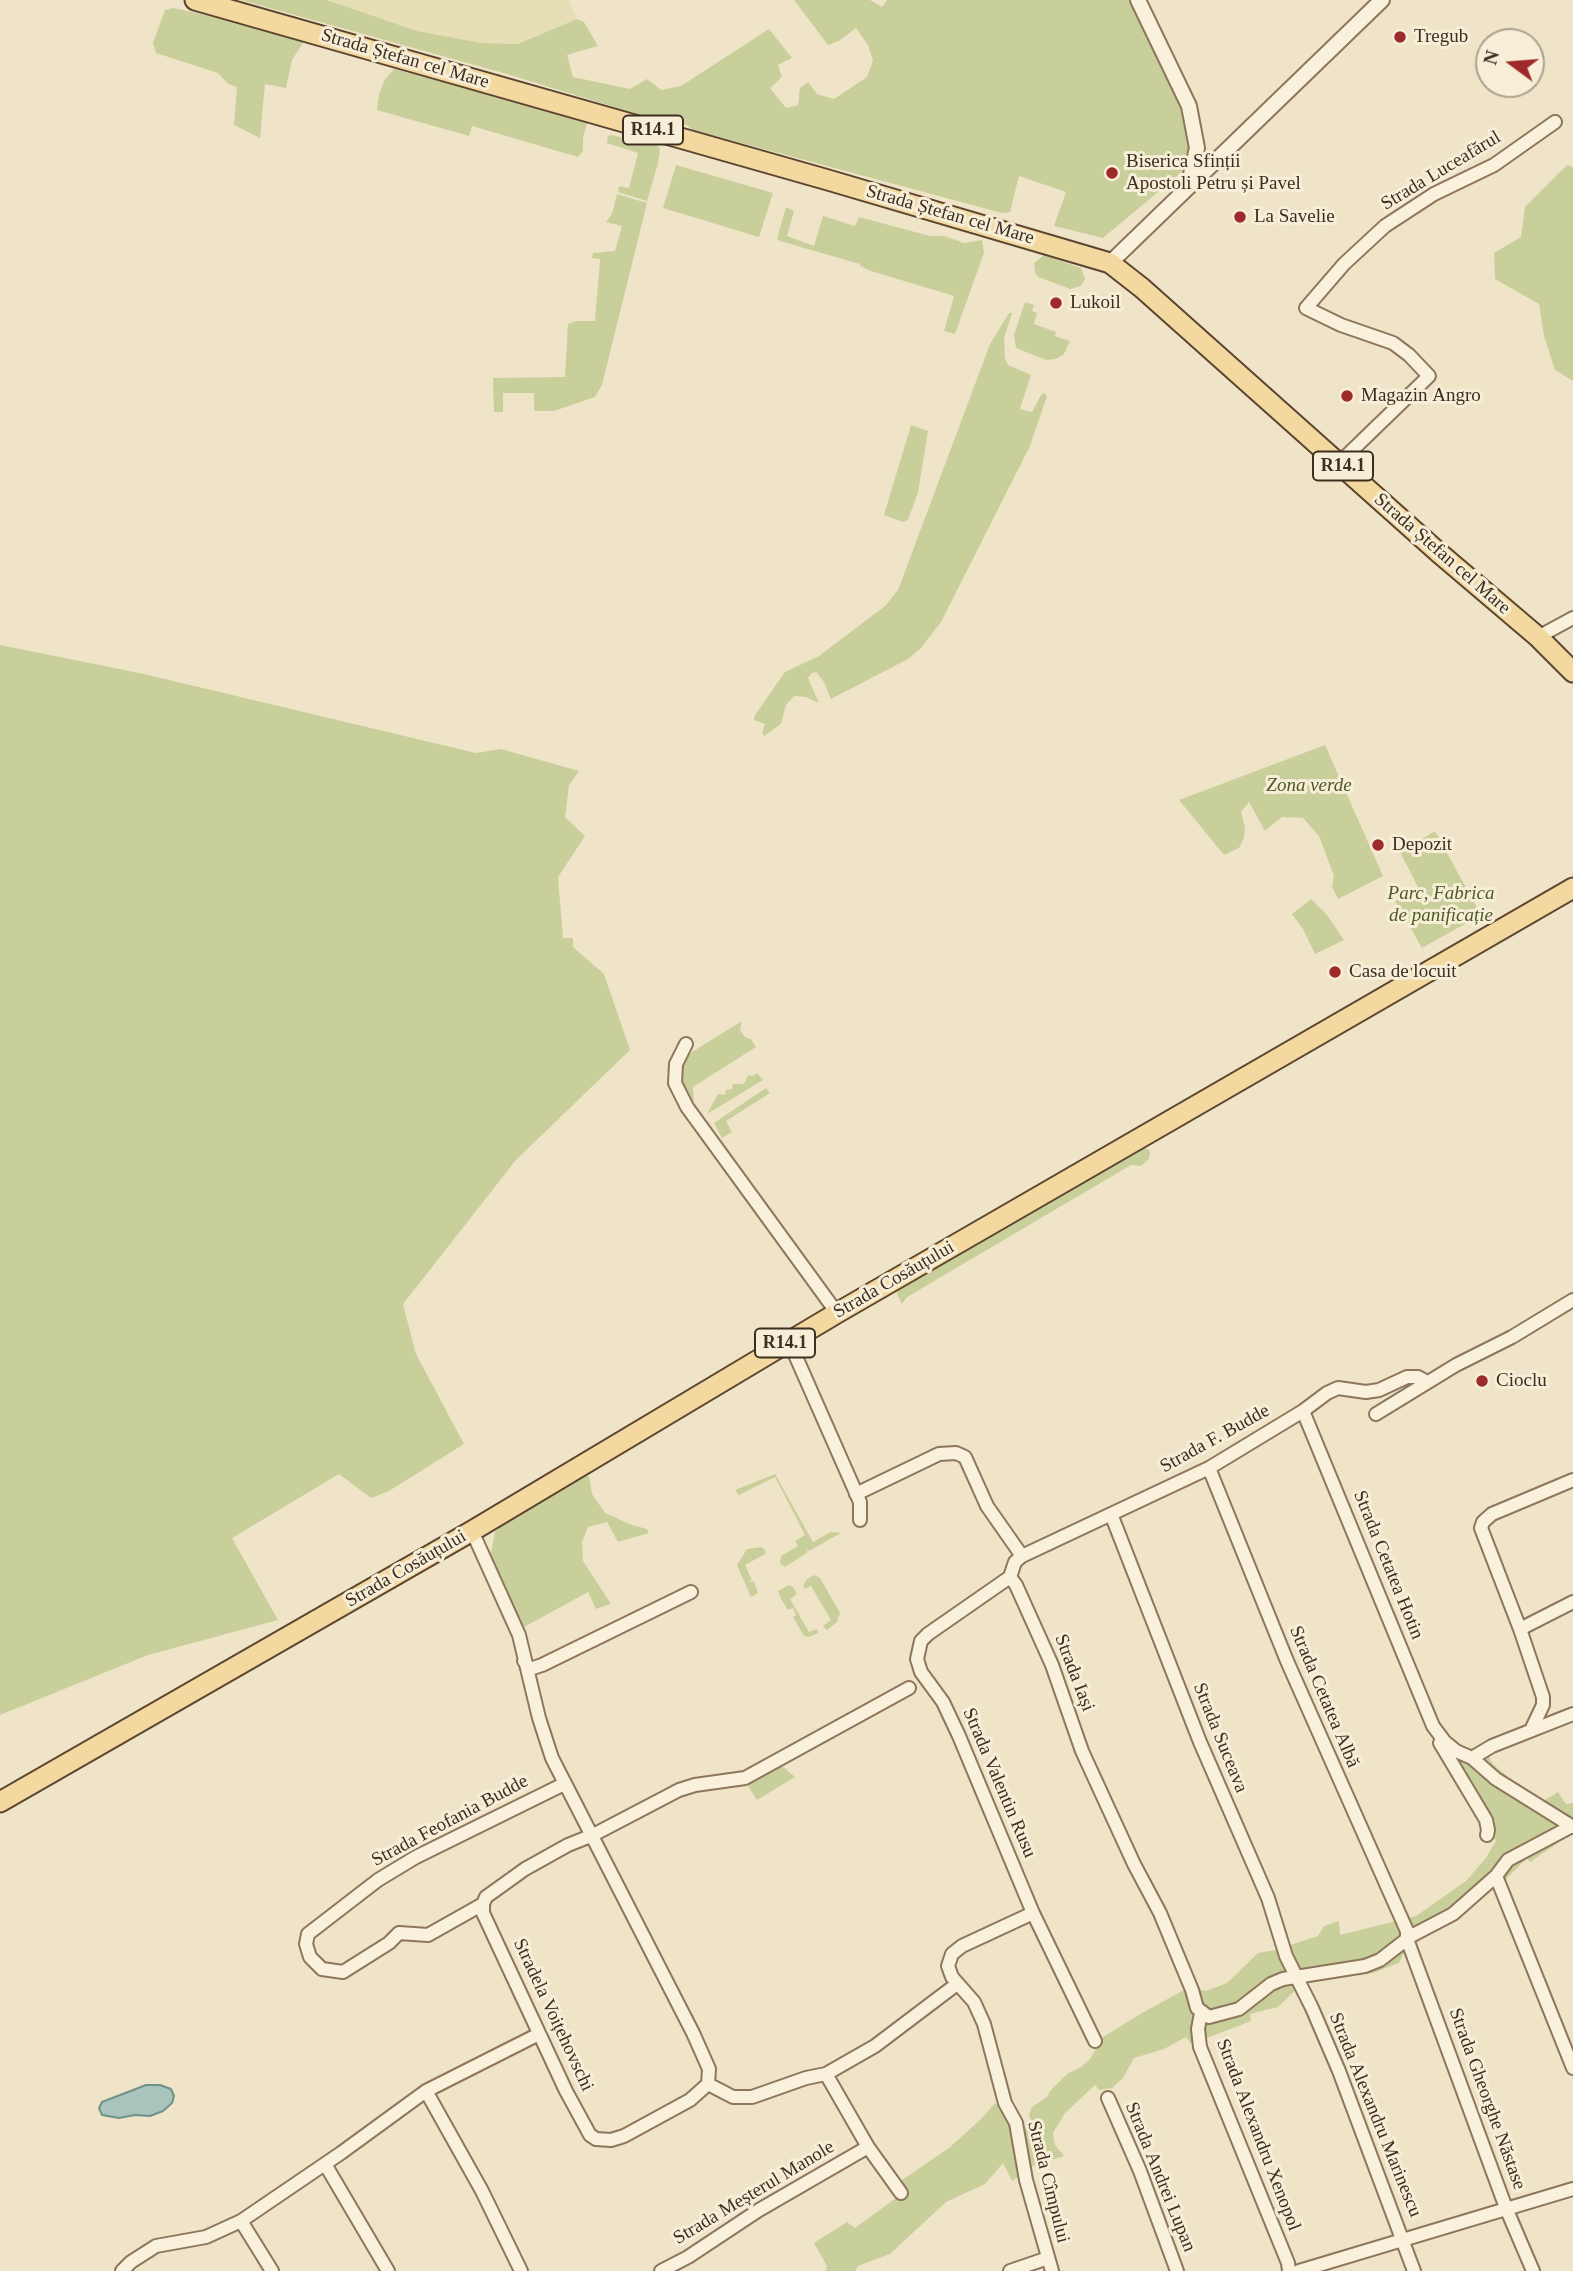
<!DOCTYPE html>
<meta charset="utf-8">
<style>
body{margin:0}
#map{position:relative;width:1573px;height:2271px;overflow:hidden;background:#f0e4c8;font-family:"Times New Roman",serif}
canvas{display:block}
.north{position:absolute;left:1475px;top:28px;width:70px;height:70px;box-sizing:border-box;background:#f7eed8;border:2px solid #ada18e;border-radius:50%;rotate:286deg;font-size:19px;font-weight:700;line-height:28px;text-align:center;color:#3d2e20}
.north::after{content:'';display:block;margin:auto;width:24px;height:32px;background:#9e2a2b;clip-path:polygon(50% 0,100% 100%,50% 72%,0 100%)}
</style>
<div id="map">
<canvas width="1573" height="2271"></canvas>
<div class="north">N</div>
</div>
<script>
const ctx = document.querySelector('canvas').getContext('2d');
ctx.lineJoin = 'round';
function fill(path, color) {
  ctx.fillStyle = color;
  ctx.fill(path, 'evenodd');
}
function shape(rows) {
  const path = new Path2D();
  for (const r of rows) {
    path.moveTo(r[0], r[1]);
    for (let i = 2; i < r.length; i += 2) path.lineTo(r[i], r[i + 1]);
  }
  return path;
}
function strokePath(path, color, width, dash) {
  ctx.strokeStyle = color;
  ctx.lineWidth = width;
  ctx.lineCap = dash ? 'butt' : 'round';
  ctx.setLineDash(dash || []);
  ctx.stroke(path);
}
function drawText(font, color, halo, rows, align = 'center') {
  ctx.font = font + ' "Times New Roman",serif';
  ctx.lineWidth = 6;
  ctx.setLineDash([]);
  ctx.textBaseline = 'middle';
  ctx.strokeStyle = halo;
  ctx.fillStyle = color;
  for (const [text, x, y, turn = 0] of rows) {
    ctx.save();
    ctx.translate(x, y);
    ctx.rotate((+turn || 0) * Math.PI / 180);
    ctx.textAlign = isNaN(turn) ? turn : align;
    if (halo) ctx.strokeText(text, 0, 0);
    ctx.fillText(text, 0, 0);
    ctx.restore();
  }
}
fill(shape([
 [327,0,569,0,577,19,518,44,481,43,417,31]
]), '#e6deb5');
fill(shape([
 [241,0,327,0,417,31,481,43,518,44,577,19,584,22,598,46,567,55,573,77,630,89,647,79,661,90,681,86,769,29,792,58,778,65,782,77,770,88,786,108,798,105,800,88,808,82,817,94,834,99,867,77,873,61,868,45,856,28,839,41,828,45,794,0,870,0,882,7,887,0,1133,0,1176,90,1189,125,1191,151,1182,172,1103,238,1054,226,1066,192,1019,176,1010,212,1002,213,693,130,685,124,679,127,507,74],
 [173,8,226,19,304,41,292,60,286,88,265,84,260,138,234,125,237,87,228,84,218,73,156,53,153,43,165,10],
 [394,69,588,121,583,137,583,151,578,157,472,126,469,136,377,110,379,94,385,79],
 [612,135,640,143,656,143,660,149,658,163,647,201,618,192,619,186,629,188,638,153,607,143,608,136],
 [676,165,773,193,759,237,663,208],
 [1567,165,1573,167,1573,381,1555,370,1544,336,1539,304,1495,279,1494,253,1521,237,1525,207],
 [617,194,647,203,602,385,595,397,554,411,534,411,534,393,503,393,503,412,494,412,493,378,565,377,568,324,576,321,595,321,600,259,592,258,593,253,615,251,622,226,606,222,612,214],
 [786,207,794,211,787,236,814,246,823,216,855,226,859,217,930,236,944,236,964,243,982,240,984,253,955,334,944,331,954,296,871,271,860,266,860,264,780,241,777,239],
 [1044,255,1081,268,1085,279,1081,286,1070,289,1038,277,1035,273,1034,263],
 [1025,302,1034,305,1032,311,1037,313,1034,324,1056,332,1055,336,1070,341,1064,354,1056,359,1046,360,1016,348,1014,335],
 [1009,313,1012,313,1004,338,1005,358,1008,365,1031,375,1020,409,1032,412,1041,395,1044,393,1047,396,1030,446,941,622,920,649,908,659,831,699,824,682,816,672,812,673,808,678,819,703,806,697,794,696,786,705,781,724,764,736,762,733,765,724,754,720,755,715,785,672,819,656,885,606,898,590,990,344],
 [911,425,928,431,918,492,908,520,903,522,884,515],
 [0,645,144,674,476,753,501,749,579,771,569,785,565,817,585,836,558,877,563,938,573,938,573,947,604,974,630,1050,516,1160,403,1304,416,1354,464,1444,389,1491,371,1498,339,1474,232,1538,278,1620,148,1655,0,1715],
 [1325,745,1383,876,1338,899,1332,887,1334,876,1319,836,1303,818,1282,817,1265,831,1249,802,1241,812,1245,827,1244,838,1239,848,1224,855,1179,800],
 [1435,831,1481,915,1422,948,1395,901,1418,887,1400,852],
 [1311,899,1327,915,1344,940,1315,954,1303,929,1292,914],
 [742,1021,740,1030,745,1037,751,1039,756,1047,693,1087,694,1106,680,1084,679,1065,692,1052],
 [757,1073,763,1080,707,1114,718,1094,725,1095,726,1090,732,1089,733,1084,744,1084,748,1075,753,1076],
 [766,1088,770,1093,726,1121,732,1132,722,1138,714,1123],
 [1143,1146,1149,1150,1150,1154,1149,1159,1141,1166,1131,1165,907,1297,902,1304,897,1294,898,1287],
 [586,1474,589,1477,592,1494,605,1513,632,1525,647,1529,649,1533,618,1542,607,1522,588,1527,582,1542,583,1561,611,1604,596,1609,588,1592,524,1627,518,1623,490,1558,495,1532,501,1526],
 [775,1474,813,1542,831,1532,841,1533,809,1551,804,1546,808,1552,785,1567,780,1563,781,1556,798,1546,795,1541,805,1535,775,1477,739,1495,735,1490],
 [761,1547,765,1550,765,1554,745,1565,752,1580,747,1583,754,1581,758,1593,751,1597,737,1565,747,1549],
 [815,1575,820,1578,840,1613,837,1622,827,1630,823,1626,831,1620,811,1586,805,1589,803,1586,807,1579],
 [789,1585,793,1587,797,1594,790,1599,809,1632,817,1629,818,1633,809,1637,804,1636,793,1617,796,1615,793,1608,788,1610,781,1599,778,1591],
 [1450,1739,1462,1748,1472,1748,1482,1745,1493,1764,1523,1790,1539,1798,1545,1800,1558,1792,1566,1804,1573,1803,1573,1828,1558,1843,1530,1862,1527,1858,1505,1880,1417,1940,1404,1953,1399,1963,1373,1973,1307,1979,1278,2007,1250,2014,1251,2021,1191,2044,1186,2037,1164,2049,1134,2058,1123,2078,1112,2088,1099,2090,1095,2085,1065,2113,1053,2133,1055,2145,1064,2156,1033,2166,1012,2181,1003,2163,985,2184,946,2202,890,2254,858,2266,855,2271,826,2271,827,2266,814,2243,847,2222,855,2228,896,2198,902,2180,949,2148,982,2118,995,2103,1022,2130,1032,2124,1029,2115,1032,2107,1047,2097,1050,2091,1067,2074,1081,2067,1090,2059,1103,2037,1142,2013,1184,1990,1198,1989,1206,1991,1227,1983,1258,1953,1275,1950,1318,1936,1324,1926,1339,1921,1340,1935,1416,1916,1466,1881,1486,1858,1496,1841,1436,1747],
 [782,1766,795,1777,757,1800,748,1786,750,1782]
]), '#c9cf9b');
const water = shape([
 [146,2085,160,2085,171,2089,174,2096,172,2103,163,2111,150,2116,135,2115,119,2118,102,2115,99,2108,102,2102,146,2085]
]);
fill(water, '#a9c4bc');
strokePath(water, '#6f938a', 2);
const minor = shape([
 [1339,463,1429,376,1409,355,1393,343,1341,325,1306,308,1344,264,1385,226,1434,194,1494,165,1555,122],
 [1538,637,1573,618],
 [686,1044,676,1064,675,1083,687,1107,837,1313],
 [789,1341,860,1502,860,1520],
 [1303,1411,1433,1726,1445,1742,1456,1751,1472,1758,1496,1779,1573,1827],
 [1376,1414,1456,1365,1512,1337,1573,1300],
 [1209,1468,1287,1661,1407,1931,1407,1939,1506,2208,1533,2271],
 [856,1494,939,1454,956,1453,965,1457,987,1506,1022,1556,1015,1562,1010,1577,1016,1585,1052,1665,1082,1751,1134,1864,1160,1913,1192,1990,1197,2008,1209,2017,1239,2009,1271,1984,1283,1979,1365,1966,1380,1960,1411,1936,1453,1914,1496,1876,1508,1860,1572,1826],
 [1111,1514,1200,1742,1268,1898,1286,1956,1312,2008,1339,2071,1414,2271],
 [472,1531,519,1635,539,1718,552,1758,693,2033,709,2069,708,2084],
 [1022,1556,1209,1468,1303,1411,1327,1393,1338,1388,1366,1392,1379,1390,1407,1377,1418,1377,1427,1382],
 [1010,1577,928,1634,921,1641,917,1659,921,1672,943,1702,959,1736,1033,1913,1095,2041],
 [1520,1629,1573,1602],
 [524,1661,530,1669,542,1665,691,1592],
 [1532,1728,1543,1705,1543,1697,1520,1629,1481,1528,1483,1522,1492,1514,1573,1480],
 [1440,1743,1486,1820,1488,1830,1487,1835],
 [1472,1758,1492,1746,1573,1714],
 [564,1784,416,1857,378,1880,308,1934,306,1944,310,1957,322,1969,343,1972,389,1943,399,1933,428,1935,483,1904,486,1897,525,1869,568,1845,593,1835,679,1790,695,1785,745,1778,909,1688],
 [1496,1876,1573,2068],
 [483,1904,483,1913,566,2091,590,2135,596,2139,611,2140,624,2136,690,2100,708,2084],
 [1033,1913,962,1946,952,1954,948,1966,952,1977,974,2002,984,2024,1005,2103,1016,2123,1026,2180,1052,2271],
 [1201,2013,1198,2029,1200,2047,1288,2263,1289,2271],
 [826,2074,868,2147,901,2193],
 [708,2084,733,2097,752,2097,806,2078,826,2074,875,2046,957,1984],
 [426,2091,482,2191,521,2271],
 [1108,2098,1140,2171,1177,2271],
 [325,2164,388,2271],
 [241,2221,272,2271],
 [122,2271,131,2262,156,2246,206,2237,241,2221,341,2153,426,2091,539,2034],
 [661,2271,688,2257,759,2210,868,2147],
 [1010,2271,1048,2258],
 [1299,2271,1573,2189]
]);
const tertiary = shape([
 [1138,0,1189,106,1197,148,1189,183],
 [1110,263,1382,0]
]);
const primary = shape([
 [195,0,828,180,1110,263,1142,288,1438,552,1538,637,1573,672],
 [0,1802,472,1531,837,1313,1573,888]
]);
strokePath(minor, '#8d765c', 16);
strokePath(tertiary, '#8d765c', 18);
strokePath(primary, '#5b4430', 23);
strokePath(minor, '#faf1dc', 12);
strokePath(tertiary, '#faf1dc', 14);
strokePath(primary, '#f3d9a0', 19);
for (const [x, y, r, color] of [
 [1400,37,7,"#9e2a2b"],
 [1112,173,7,"#9e2a2b"],
 [1240,217,7,"#9e2a2b"],
 [1056,303,7,"#9e2a2b"],
 [1347,396,7,"#9e2a2b"],
 [1378,845,7,"#9e2a2b"],
 [1335,972,7,"#9e2a2b"],
 [1482,1381,7,"#9e2a2b"]
]) {
  const dot = new Path2D();
  dot.arc(x, y, r, 0, 2 * Math.PI);
  ctx.fillStyle = color;
  ctx.fill(dot);
  strokePath(dot, '#f7eed8', 2.5);
}
for (const [x, y, w] of [
 [653,130,60],
 [1343,466,60],
 [785,1343,60]
]) {
  const box = new Path2D();
  box.roundRect(x - w / 2, y - 14.5, w, 29, 5);
  ctx.fillStyle = '#f7eed8';
  ctx.fill(box);
  strokePath(box, '#3d2e20', 2);
}
drawText('bold 18px', '#3d2e20', null, [
 ["R14.1",653,130],
 ["R14.1",1343,466],
 ["R14.1",785,1343]
]);
drawText('19px', '#3d2e20', '#f7eed8', [
 ["Tregub",1414,37],
 ["Biserica Sfinții",1126,162],
 ["Apostoli Petru și Pavel",1126,184],
 ["La Savelie",1254,217],
 ["Lukoil",1070,303],
 ["Magazin Angro",1361,396],
 ["Depozit",1392,845],
 ["Casa de locuit",1349,972],
 ["Cioclu",1496,1381]
], 'left');
drawText('19px', '#3d2e20', '#f7eed8', [
 ["Strada Ștefan cel Mare",405,59,16],
 ["Strada Luceafărul",1441,171,-31],
 ["Strada Ștefan cel Mare",950,215,16],
 ["Strada Ștefan cel Mare",1442,554,41],
 ["Strada Cosăuțului",894,1280,-30],
 ["Strada F. Budde",1215,1439,-29],
 ["Strada Cetatea Hotin",1388,1565,68],
 ["Strada Cosăuțului",406,1569,-30],
 ["Strada Iași",1074,1673,69],
 ["Strada Cetatea Albă",1324,1697,67],
 ["Strada Suceava",1220,1738,68],
 ["Strada Valentin Rusu",999,1783,67],
 ["Strada Feofania Budde",450,1821,-28],
 ["Stradela Voițehovschi",553,2015,65],
 ["Strada Gheorghe Năstase",1487,2099,70],
 ["Strada Alexandru Marinescu",1375,2115,68],
 ["Strada Alexandru Xenopol",1258,2135,69],
 ["Strada Andrei Lupan",1160,2177,68],
 ["Strada Cîmpului",1048,2182,76],
 ["Strada Meșterul Manole",754,2193,-31]
]);
drawText('italic 19px', '#4d5a26', '#f7eed8', [
 ["Zona verde",1309,786],
 ["Parc, Fabrica",1441,894],
 ["de panificație",1441,916]
]);
</script>
